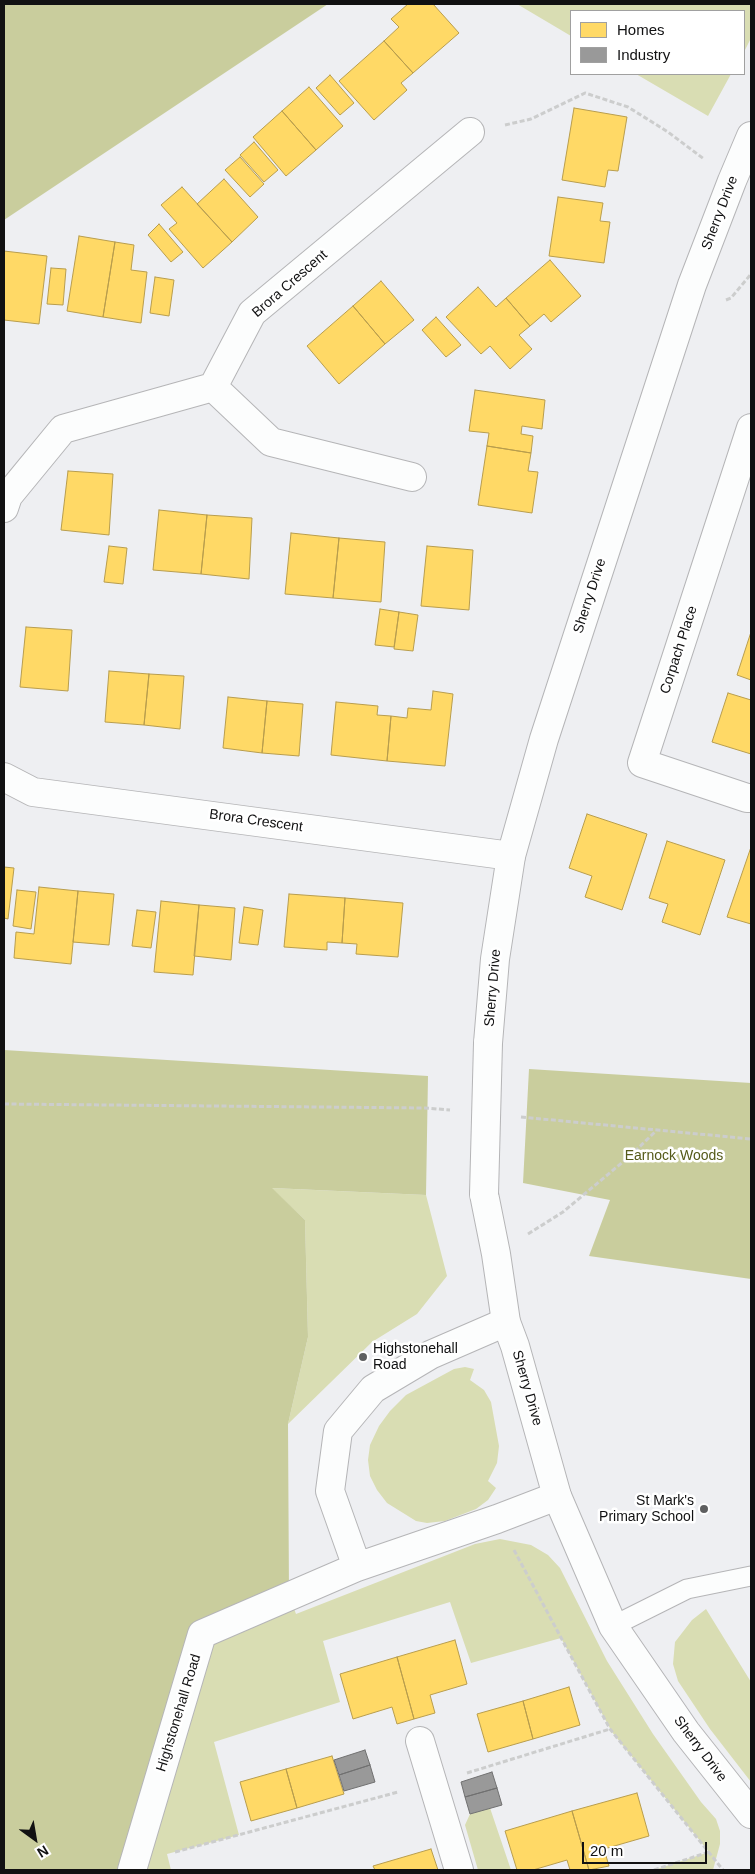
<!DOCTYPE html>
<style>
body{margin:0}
#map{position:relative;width:755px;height:1874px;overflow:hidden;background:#eeeff2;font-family:Helvetica,sans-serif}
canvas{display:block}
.frame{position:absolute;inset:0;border:5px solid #111112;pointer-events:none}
.legend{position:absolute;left:570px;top:10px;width:175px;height:65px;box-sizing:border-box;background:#fff;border:1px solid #a0a0a0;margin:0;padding:6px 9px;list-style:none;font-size:15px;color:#111112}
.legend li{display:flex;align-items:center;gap:10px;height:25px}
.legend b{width:25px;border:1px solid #a0a0a0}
.north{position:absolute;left:10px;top:1814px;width:50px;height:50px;-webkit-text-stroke:4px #fff;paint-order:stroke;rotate:148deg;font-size:14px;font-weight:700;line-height:20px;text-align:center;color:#111112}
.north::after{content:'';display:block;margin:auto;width:18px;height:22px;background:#111112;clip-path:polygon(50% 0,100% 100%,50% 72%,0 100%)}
.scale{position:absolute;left:582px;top:1842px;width:125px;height:22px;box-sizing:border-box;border:2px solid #111112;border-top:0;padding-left:6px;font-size:15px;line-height:18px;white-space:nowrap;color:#111112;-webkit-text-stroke:4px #fff;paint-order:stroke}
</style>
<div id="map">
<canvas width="755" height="1874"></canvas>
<div class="frame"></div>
<ul class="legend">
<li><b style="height:14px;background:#ffd966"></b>Homes</li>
<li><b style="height:14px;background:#999"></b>Industry</li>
</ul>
<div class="north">N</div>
<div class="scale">20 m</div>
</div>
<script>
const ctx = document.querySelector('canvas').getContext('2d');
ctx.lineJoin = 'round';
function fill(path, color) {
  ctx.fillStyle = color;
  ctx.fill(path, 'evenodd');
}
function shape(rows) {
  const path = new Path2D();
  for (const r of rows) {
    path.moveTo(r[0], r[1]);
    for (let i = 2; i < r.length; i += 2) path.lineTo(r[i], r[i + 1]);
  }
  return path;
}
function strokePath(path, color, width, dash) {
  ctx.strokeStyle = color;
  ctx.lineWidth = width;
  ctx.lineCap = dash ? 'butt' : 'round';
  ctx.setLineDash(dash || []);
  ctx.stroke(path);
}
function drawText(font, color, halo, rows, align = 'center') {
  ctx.font = font + ' Helvetica,sans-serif';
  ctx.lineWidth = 5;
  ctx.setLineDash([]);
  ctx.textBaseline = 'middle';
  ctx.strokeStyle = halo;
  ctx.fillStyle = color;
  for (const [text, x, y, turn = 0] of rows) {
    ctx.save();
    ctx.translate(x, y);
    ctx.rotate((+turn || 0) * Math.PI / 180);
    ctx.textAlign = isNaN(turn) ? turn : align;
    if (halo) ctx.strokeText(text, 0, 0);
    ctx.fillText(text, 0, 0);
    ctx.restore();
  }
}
fill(shape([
 [517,4,751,4,751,38,744,52,744,11,571,11,571,36],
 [636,74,731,74,708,116],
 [271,1188,426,1195,447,1276,417,1314,372,1342,288,1424,308,1337,305,1220],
 [465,1367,474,1369,470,1380,484,1390,491,1402,499,1446,497,1463,488,1481,496,1488,488,1500,476,1509,445,1521,427,1523,416,1521,387,1503,377,1490,370,1476,368,1460,370,1445,379,1426,390,1411,406,1395,454,1369],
 [500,1539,531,1545,548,1555,560,1568,607,1661,653,1734,701,1802,716,1819,720,1831,720,1844,713,1870,654,1870,709,1852,612,1732,561,1638,471,1663,450,1602,323,1641,340,1702,214,1742,239,1835,167,1854,171,1870,132,1870,202,1634,289,1595,296,1614,475,1544],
 [706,1609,751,1682,751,1782,710,1729,678,1681,673,1664,675,1642,692,1620],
 [490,1808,511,1870,478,1870,465,1825,470,1814]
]), '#d9ddb3');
fill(shape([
 [4,4,328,4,4,220],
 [4,1050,428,1076,426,1195,272,1188,305,1220,308,1337,288,1424,289,1595,202,1635,132,1870,4,1870],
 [529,1069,751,1083,751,1279,589,1256,610,1200,523,1183]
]), '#c9cd9d');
const homes = shape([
 [408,4,433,4,459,33,413,73,384,41,399,27,391,19,408,4],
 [384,41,413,73,401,83,407,90,374,120,339,81,384,41],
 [330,75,354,103,340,115,316,88,330,75],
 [309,87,343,126,316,150,282,111,309,87],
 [574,108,627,117,618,171,608,170,605,187,562,180,574,108],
 [282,111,316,150,286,176,253,137,282,111],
 [254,142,278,170,264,182,240,155,254,142],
 [240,157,264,184,250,197,225,170,240,157],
 [224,179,258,217,232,242,197,204,224,179],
 [182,187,232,242,203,268,169,229,177,223,161,205,182,187],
 [558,197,603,203,600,221,610,222,604,263,549,256,558,197],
 [159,224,183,252,171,262,148,235,159,224],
 [79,236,115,242,103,317,67,311,79,236],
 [115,242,134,245,131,270,147,272,141,323,103,317,115,242],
 [4,251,47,256,39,324,4,320,4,251],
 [550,260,581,296,551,322,544,314,530,326,506,298,550,260],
 [51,268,66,269,63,305,47,304,51,268],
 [155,277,174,280,169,316,150,313,155,277],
 [381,281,414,320,385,344,353,306,381,281],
 [478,287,496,307,506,298,530,326,519,335,532,349,510,369,490,346,481,354,446,317,478,287],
 [353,306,385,344,339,384,307,346,353,306],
 [436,317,461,345,446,357,422,330,436,317],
 [475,390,545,400,542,429,522,426,521,434,533,436,531,453,487,446,489,433,469,431,475,390],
 [487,446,531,453,528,471,538,472,532,513,478,505,487,446],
 [68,471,113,474,109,535,61,530,68,471],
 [159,510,207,515,201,574,153,570,159,510],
 [207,515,252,518,249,579,201,574,207,515],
 [291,533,339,538,333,598,285,594,291,533],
 [339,538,385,542,381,602,333,598,339,538],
 [109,546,127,548,123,584,104,582,109,546],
 [427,546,473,550,469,610,421,606,427,546],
 [380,609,399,612,394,647,375,645,380,609],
 [399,612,418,615,413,651,394,649,399,612],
 [26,627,72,630,68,691,20,687,26,627],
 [751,632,751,680,737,675,751,632],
 [109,671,149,674,144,725,105,722,109,671],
 [149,674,184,676,180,729,144,725,149,674],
 [433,691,453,694,445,766,387,761,391,716,407,718,408,708,431,710,433,691],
 [728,693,751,700,751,754,712,742,728,693],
 [228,697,267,701,262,753,223,748,228,697],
 [267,701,303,704,299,756,262,753,267,701],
 [336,702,378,706,377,715,391,716,387,761,331,755,336,702],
 [587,814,647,834,622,910,585,897,592,876,569,868,587,814],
 [667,841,725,860,700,935,662,922,668,904,649,898,667,841],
 [750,850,751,851,751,924,727,917,750,850],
 [4,867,14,868,8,919,4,918,4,867],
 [39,887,78,891,71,964,14,958,16,932,34,934,39,887],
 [17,890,36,892,31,929,13,926,17,890],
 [78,891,114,894,109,945,73,942,78,891],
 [289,894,345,898,342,943,327,942,327,950,284,947,289,894],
 [345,898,403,903,398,957,356,954,357,944,342,943,345,898],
 [161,901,199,905,193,975,154,972,161,901],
 [199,905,235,908,231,960,194,956,199,905],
 [244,907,263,910,258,945,239,943,244,907],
 [137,910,156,912,151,948,132,946,137,910],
 [455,1640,467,1684,430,1695,435,1713,414,1719,397,1657,455,1640],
 [397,1657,414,1719,397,1724,392,1707,353,1719,340,1674,397,1657],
 [569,1687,580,1725,533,1739,523,1701,569,1687],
 [523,1701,533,1739,488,1752,477,1714,523,1701],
 [332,1756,344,1794,297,1808,286,1769,332,1756],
 [286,1769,297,1808,251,1821,240,1782,286,1769],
 [637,1793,649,1836,604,1849,609,1866,589,1870,572,1811,637,1793],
 [572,1811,589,1870,570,1870,567,1860,533,1870,517,1870,505,1831,572,1811],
 [431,1849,438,1870,375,1870,373,1866,431,1849]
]);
fill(homes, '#ffd966');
strokePath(homes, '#b89d4d', 1);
const industry = shape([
 [365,1750,370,1765,339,1775,334,1760,365,1750],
 [370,1765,375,1782,344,1791,339,1775,370,1765],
 [492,1772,497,1788,465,1797,461,1782,492,1772],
 [497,1788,502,1805,470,1814,465,1797,497,1788]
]);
fill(industry, '#999');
strokePath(industry, '#707070', 1);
const lane = shape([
 [613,1626,687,1589,751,1576]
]);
const street = shape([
 [213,387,271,442,412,477],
 [751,428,642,763,747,798,751,798],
 [4,508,8,496,63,429,213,387,252,313,470,132],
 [4,777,33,792,511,856],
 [357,1567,330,1491,338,1431,373,1389,430,1355,506,1322],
 [420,1741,459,1870],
 [132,1870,202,1634,357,1567,497,1519,557,1496]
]);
const secondary = shape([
 [488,1043,495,959,511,856,544,739,692,285,732,181,751,136],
 [484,1194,496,1254,506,1322,515,1346,557,1496,613,1626,686,1732,751,1814]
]);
strokePath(lane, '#b5b5b7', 21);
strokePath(street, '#b5b5b7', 30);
strokePath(secondary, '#b5b5b7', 30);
strokePath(shape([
 [505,125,531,119,585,93,628,107,668,132,704,159],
 [726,300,731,298,751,274],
 [4,1104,425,1108,450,1110],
 [521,1117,751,1139],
 [528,1234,563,1212,630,1156,657,1130],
 [514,1550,610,1729,723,1870],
 [467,1773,610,1729],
 [175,1852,398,1792],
 [654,1870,709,1852]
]), '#cccdcd', 3, [5, 2.5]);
strokePath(lane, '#fcfdfd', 19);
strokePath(street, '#fcfdfd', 28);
strokePath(secondary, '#fcfdfd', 28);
const secondaryBridge = shape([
 [484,1194,488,1043]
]);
strokePath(secondaryBridge, '#b5b5b7', 30, []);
strokePath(secondaryBridge, '#fcfdfd', 28);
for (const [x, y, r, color] of [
 [363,1357,5,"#5e5f60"],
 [704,1509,5,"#5e5f60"]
]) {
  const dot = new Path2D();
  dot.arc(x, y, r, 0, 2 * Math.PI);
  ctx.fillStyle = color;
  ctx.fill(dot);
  strokePath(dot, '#fff', 2);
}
drawText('14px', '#111112', '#fff', [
 ["Sherry Drive",720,213,-69],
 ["Brora Crescent",290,284,-41],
 ["Sherry Drive",590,596,-72],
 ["Corpach Place",679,650,-72],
 ["Brora Crescent",256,821,8],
 ["Sherry Drive",493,988,-85],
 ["Sherry Drive",527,1388,74],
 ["Highstonehall Road",179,1713,-73],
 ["Sherry Drive",700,1749,53]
]);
drawText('14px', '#555a19', '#fff', [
 ["Earnock Woods",674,1156]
]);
drawText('14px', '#111112', '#fff', [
 ["Highstonehall",373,1349],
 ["Road",373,1365],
 ["St Mark's",694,1501,"right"],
 ["Primary School",694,1517,"right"]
], 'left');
</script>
